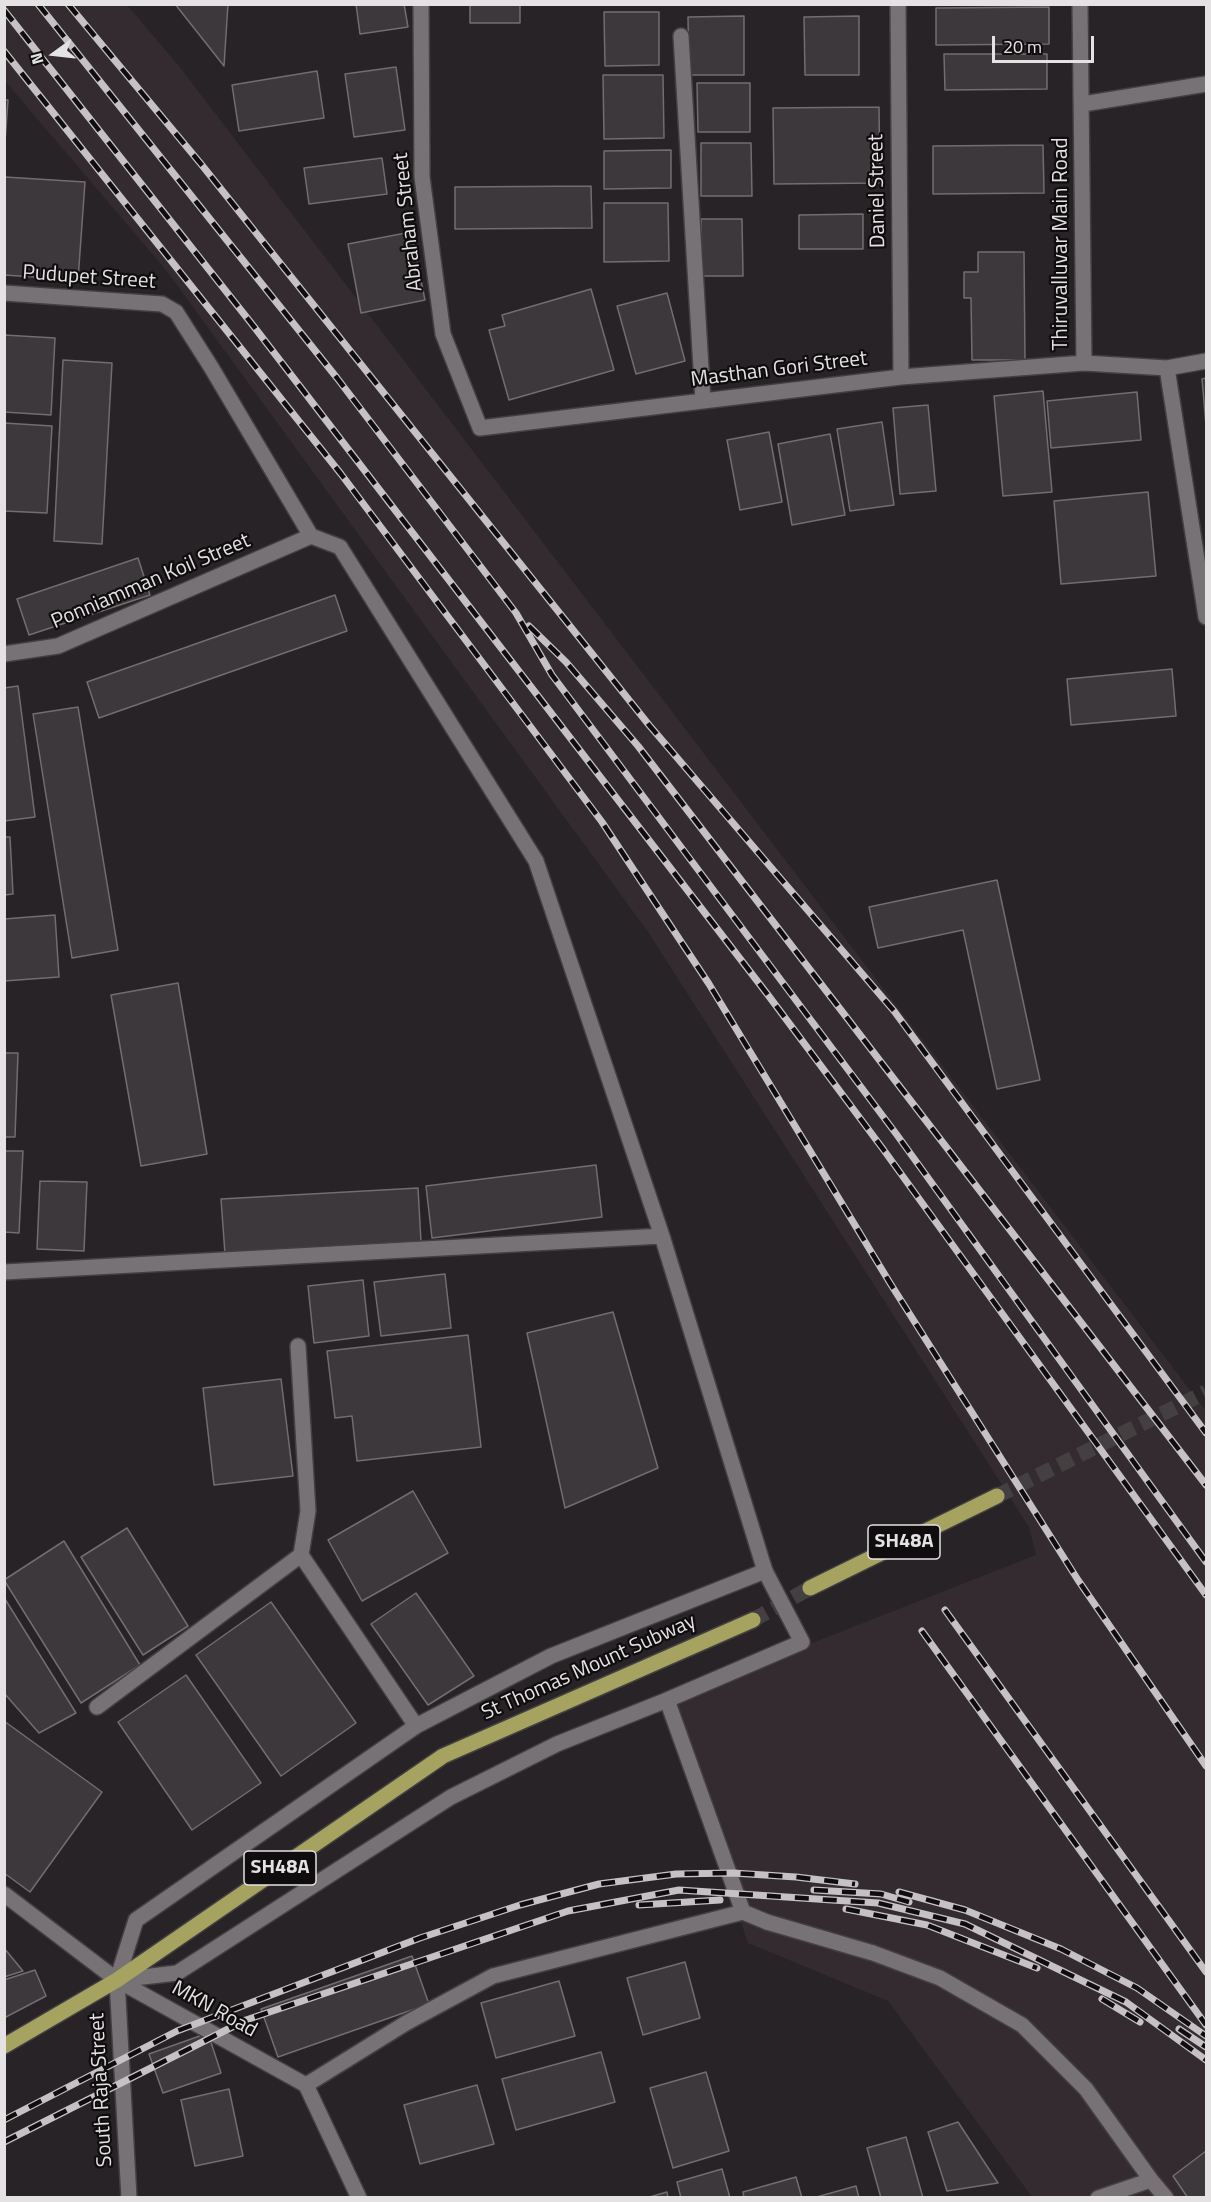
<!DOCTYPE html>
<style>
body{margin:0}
#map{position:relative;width:1211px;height:2202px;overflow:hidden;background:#272326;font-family:"Titillium Web",sans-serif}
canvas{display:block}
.frame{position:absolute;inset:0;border:6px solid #e5e2e4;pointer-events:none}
.north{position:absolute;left:24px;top:24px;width:60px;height:60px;-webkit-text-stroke:4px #0f0d0e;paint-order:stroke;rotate:255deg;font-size:16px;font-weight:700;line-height:24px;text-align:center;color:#e5e2e4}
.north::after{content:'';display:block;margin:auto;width:21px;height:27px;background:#e5e2e4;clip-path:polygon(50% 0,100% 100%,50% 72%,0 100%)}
.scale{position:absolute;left:992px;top:36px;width:102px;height:27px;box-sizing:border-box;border:3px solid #e5e2e4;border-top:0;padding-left:8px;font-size:18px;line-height:21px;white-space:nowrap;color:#e5e2e4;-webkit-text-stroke:4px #0f0d0e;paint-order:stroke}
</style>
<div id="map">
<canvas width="1211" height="2202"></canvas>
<div class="frame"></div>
<div class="north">N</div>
<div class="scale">20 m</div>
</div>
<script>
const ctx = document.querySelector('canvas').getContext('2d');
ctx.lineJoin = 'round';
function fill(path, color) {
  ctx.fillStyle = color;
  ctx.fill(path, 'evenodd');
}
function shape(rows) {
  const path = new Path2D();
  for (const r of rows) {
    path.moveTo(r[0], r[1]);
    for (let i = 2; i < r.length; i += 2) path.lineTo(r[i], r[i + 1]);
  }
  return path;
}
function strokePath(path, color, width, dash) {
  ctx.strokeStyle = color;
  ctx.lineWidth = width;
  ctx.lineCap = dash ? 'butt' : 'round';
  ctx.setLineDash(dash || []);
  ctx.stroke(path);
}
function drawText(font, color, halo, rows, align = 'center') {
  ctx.font = font + ' "Titillium Web",sans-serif';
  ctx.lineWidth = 4.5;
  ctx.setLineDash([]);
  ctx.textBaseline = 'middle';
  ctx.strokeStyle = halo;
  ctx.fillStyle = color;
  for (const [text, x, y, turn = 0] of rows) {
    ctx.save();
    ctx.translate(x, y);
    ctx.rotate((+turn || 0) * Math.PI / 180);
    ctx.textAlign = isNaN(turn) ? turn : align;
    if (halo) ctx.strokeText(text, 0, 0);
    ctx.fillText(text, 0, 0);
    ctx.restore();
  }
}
fill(shape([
 [4,5,127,5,179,66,1206,1411,1206,2197,1032,2197,888,2001,748,1943,667,1700,1036,1555,1029,1527,648,932,166,270,5,81]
]), '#342b31');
const building = shape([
 [175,4,228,4,224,66,175,4],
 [356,4,404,4,408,27,360,34,356,4],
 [470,4,520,4,520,23,470,23,470,4],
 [1049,7,1049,44,936,45,936,8,1049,7],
 [604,12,659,12,659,65,605,66,604,12],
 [744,16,744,75,689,75,688,17,744,16],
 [859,16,859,75,805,75,804,17,859,16],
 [944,54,1047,54,1047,89,945,90,944,54],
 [396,67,405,130,354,137,345,74,396,67],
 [317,71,324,118,239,131,232,85,317,71],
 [603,75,663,75,664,138,604,139,603,75],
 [697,83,750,83,750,132,698,132,697,83],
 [4,100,8,100,5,142,4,141,4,100],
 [879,107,880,183,774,184,773,108,879,107],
 [701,143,751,143,752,196,701,196,701,143],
 [1043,145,1044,193,933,194,933,146,1043,145],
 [671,150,671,188,604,189,604,151,671,150],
 [382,158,387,194,309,204,304,168,382,158],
 [5,177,85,182,78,280,4,275,5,177],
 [591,186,592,228,455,229,455,187,591,186],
 [604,203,668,203,669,261,604,262,604,203],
 [863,214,863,249,799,249,799,215,863,214],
 [701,219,742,219,743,276,702,276,701,219],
 [411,232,425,300,361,313,348,244,411,232],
 [978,252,1024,252,1025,360,972,360,971,298,964,298,964,272,978,272,978,252],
 [591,289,614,370,509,400,489,330,505,326,502,315,591,289],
 [667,293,685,361,636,374,617,306,667,293],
 [4,335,55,338,51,415,4,412,4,335],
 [63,360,112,363,102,544,54,541,63,360],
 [1206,378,1206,425,1202,379,1206,378],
 [1043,391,1052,492,1003,496,994,396,1043,391],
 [1137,392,1141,440,1051,448,1047,401,1137,392],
 [928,405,936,491,900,494,893,408,928,405],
 [882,422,894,505,850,511,837,429,882,422],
 [4,423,52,426,47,513,4,511,4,423],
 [769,432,782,502,740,510,727,440,769,432],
 [830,434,845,515,792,525,778,444,830,434],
 [1148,492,1156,576,1061,584,1054,501,1148,492],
 [138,558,150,595,29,635,17,599,138,558],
 [335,595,347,631,99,718,87,682,335,595],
 [1172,669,1176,716,1071,725,1067,679,1172,669],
 [18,686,35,817,4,821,4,688,18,686],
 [78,707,118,950,72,958,33,714,78,707],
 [4,837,10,837,13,894,4,895,4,837],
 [997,880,1040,1080,997,1089,963,930,878,948,869,907,997,880],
 [55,915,59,977,4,981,4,919,55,915],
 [178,983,207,1154,141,1166,111,995,178,983],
 [4,1053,18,1053,15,1137,4,1137,4,1053],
 [4,1151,23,1151,19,1233,4,1232,4,1151],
 [596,1165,602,1217,432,1238,426,1186,596,1165],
 [40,1181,87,1182,84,1251,37,1249,40,1181],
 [418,1188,421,1242,225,1254,221,1199,418,1188],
 [445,1274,451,1328,381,1336,374,1282,445,1274],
 [363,1280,369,1336,314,1343,308,1286,363,1280],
 [613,1312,658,1468,565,1508,527,1333,613,1312],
 [468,1335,481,1447,357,1461,352,1416,335,1418,327,1351,468,1335],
 [281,1379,293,1476,214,1485,203,1388,281,1379],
 [413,1491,448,1553,362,1601,328,1540,413,1491],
 [127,1528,188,1626,143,1655,81,1557,127,1528],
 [64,1541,140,1665,81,1703,4,1580,64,1541],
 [416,1593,474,1676,428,1705,371,1624,416,1593],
 [5,1599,76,1713,39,1733,4,1693,5,1599],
 [271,1602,356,1723,281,1776,196,1655,271,1602],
 [186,1675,261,1783,192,1830,118,1722,186,1675],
 [4,1721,102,1792,30,1892,4,1873,4,1721],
 [4,1948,23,1971,4,1977,4,1948],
 [412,1956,429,2004,278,2057,261,2009,412,1956],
 [685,1962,700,2018,643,2035,627,1978,685,1962],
 [35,1970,46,1996,4,2018,4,1980,35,1970],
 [559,1981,575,2036,496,2058,481,2003,559,1981],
 [208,2033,221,2073,163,2093,149,2054,208,2033],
 [601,2052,615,2102,516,2130,502,2079,601,2052],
 [706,2072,729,2151,673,2168,650,2088,706,2072],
 [477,2085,494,2144,420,2164,404,2105,477,2085],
 [229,2089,243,2156,195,2166,181,2100,229,2089],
 [958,2122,998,2183,947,2191,928,2132,958,2122],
 [906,2137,923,2198,881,2198,867,2148,906,2137],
 [1206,2151,1206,2198,1188,2198,1173,2176,1206,2151],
 [722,2169,730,2198,681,2198,677,2182,722,2169],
 [796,2177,802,2198,744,2198,743,2192,796,2177],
 [856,2186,859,2198,813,2198,856,2186],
 [667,2192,668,2198,646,2198,667,2192]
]);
fill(building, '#3c383b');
strokePath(building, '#726d71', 1.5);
strokePath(shape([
 [997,1496,1206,1392],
 [753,1620,810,1588]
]), '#444042', 15, [15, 8]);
const service = shape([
 [765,1571,802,1642,667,1700,557,1744,451,1797,177,1973,117,1980,136,1920,416,1726,551,1656,765,1571],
 [767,1922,873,1953,940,1978,1022,2025,1086,2089,1151,2180,1166,2198],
 [1098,2198,1151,2180]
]);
const minor = shape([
 [421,4,422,177,443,334,480,428,901,377,1084,363,1167,368,1206,361],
 [898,4,901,377],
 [1080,4,1084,363],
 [681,36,703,401],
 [1083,104,1206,84],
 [4,293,162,304,176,312,211,367,311,536,340,547,536,861,662,1236,765,1571],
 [1167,368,1206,617],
 [4,654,58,646,311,536],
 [4,1272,662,1236],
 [298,1346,308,1511,301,1555,416,1726],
 [667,1700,743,1912],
 [97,1707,301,1555],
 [117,1980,129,2198],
 [306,2085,406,2023,493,1976,743,1912,767,1922]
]);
const tertiary = shape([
 [4,1894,117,1980,306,2085,359,2198]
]);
const primary = shape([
 [810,1588,997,1496],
 [4,2046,117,1980,443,1756,753,1620]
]);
strokePath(service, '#433f42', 18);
strokePath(minor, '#433f42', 18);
strokePath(tertiary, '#433f42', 18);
strokePath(primary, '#433f42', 18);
strokePath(service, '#777276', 15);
strokePath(minor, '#777276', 15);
strokePath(tertiary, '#777276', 15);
strokePath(primary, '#a5a35f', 15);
const rail = shape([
 [38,4,337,378,516,613,552,675,897,1135,1206,1562],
 [68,4,201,164,649,725,894,1011,1206,1433],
 [4,10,255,328,768,995,883,1149,1206,1595],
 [4,51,341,474,602,822,709,984,890,1283,1078,1580,1206,1766],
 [529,626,566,662,638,746,1206,1485],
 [945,1610,1206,1972],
 [922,1631,1206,2025],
 [814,1890,881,1894,909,1902],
 [899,1892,965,1910,1061,1949,1137,1988,1206,2036],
 [639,1905,720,1900],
 [846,1909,927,1925,1037,1968],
 [1102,1999,1140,2022],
 [1179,2029,1206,2047],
 [4,2120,177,2031,420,1938,520,1905,599,1884,676,1874,733,1873,796,1877,855,1884],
 [4,2142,246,2020,568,1911,679,1890,878,1903,965,1924,1126,2002,1206,2060]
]);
strokePath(rail, '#c5c1c4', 7);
strokePath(rail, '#0f0d0e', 4.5, [14]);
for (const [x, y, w] of [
 [904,1542,72],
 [280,1868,72]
]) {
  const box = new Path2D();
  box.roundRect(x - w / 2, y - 17, w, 34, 4.5);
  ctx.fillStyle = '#0f0d0e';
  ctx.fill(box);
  strokePath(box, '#e5e2e4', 1.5);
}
drawText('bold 20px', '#e5e2e4', null, [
 ["SH48A",904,1542],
 ["SH48A",280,1868]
]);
drawText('21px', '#e5e2e4', '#0f0d0e', [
 ["Daniel Street",878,191,-91],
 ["Abraham Street",409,222,-96],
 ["Thiruvalluvar Main Road",1062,244,-90],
 ["Pudupet Street",89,278,4],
 ["Masthan Gori Street",779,370,-7],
 ["Ponniamman Koil Street",151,582,-23],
 ["St Thomas Mount Subway",589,1668,-24],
 ["MKN Road",214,2010,29],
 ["South Raja Street",102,2090,-93]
]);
</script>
